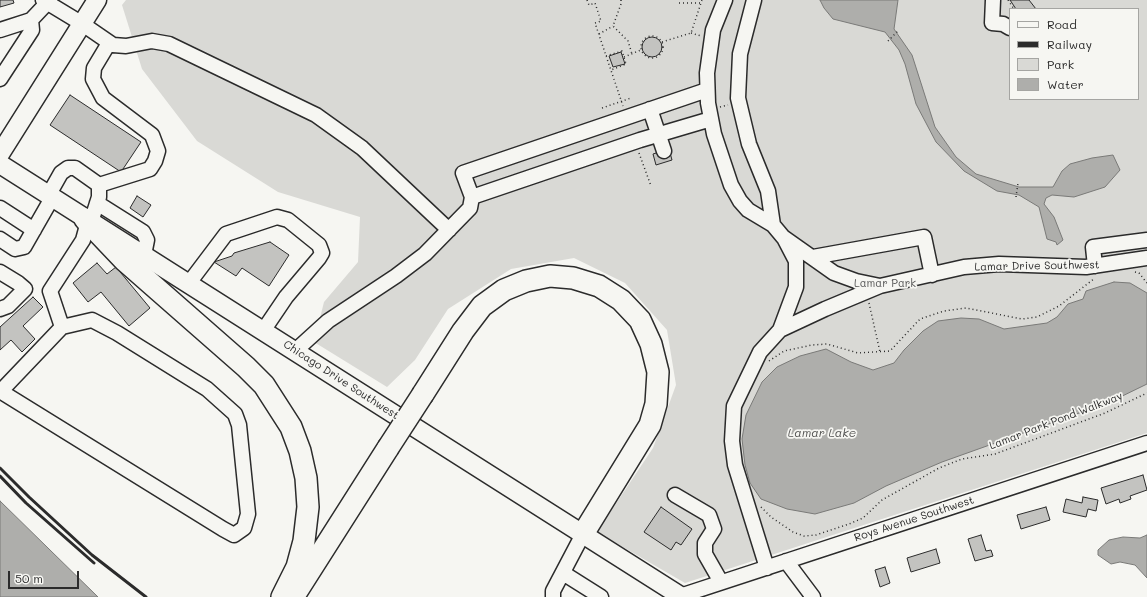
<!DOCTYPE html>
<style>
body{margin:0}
#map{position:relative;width:1147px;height:597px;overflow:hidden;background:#f6f6f2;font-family:Mali,sans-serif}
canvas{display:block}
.legend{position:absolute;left:1009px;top:8px;width:130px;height:92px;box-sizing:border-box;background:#f6f6f2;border:1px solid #a5a5a2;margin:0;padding:5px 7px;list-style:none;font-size:12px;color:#2b2b2b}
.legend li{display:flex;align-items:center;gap:8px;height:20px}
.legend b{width:20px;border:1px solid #a5a5a2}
.scale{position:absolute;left:8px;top:571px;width:71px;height:18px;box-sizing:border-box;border:2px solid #2b2b2b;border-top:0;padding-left:5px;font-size:12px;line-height:14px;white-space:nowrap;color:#2b2b2b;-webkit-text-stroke:3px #f6f6f2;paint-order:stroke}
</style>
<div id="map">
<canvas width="1147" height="597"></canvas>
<ul class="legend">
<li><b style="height:5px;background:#f6f6f2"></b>Road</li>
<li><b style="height:5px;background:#2b2b2b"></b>Railway</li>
<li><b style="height:11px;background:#d9d9d5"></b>Park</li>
<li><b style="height:11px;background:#aeaeab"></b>Water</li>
</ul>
<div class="scale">50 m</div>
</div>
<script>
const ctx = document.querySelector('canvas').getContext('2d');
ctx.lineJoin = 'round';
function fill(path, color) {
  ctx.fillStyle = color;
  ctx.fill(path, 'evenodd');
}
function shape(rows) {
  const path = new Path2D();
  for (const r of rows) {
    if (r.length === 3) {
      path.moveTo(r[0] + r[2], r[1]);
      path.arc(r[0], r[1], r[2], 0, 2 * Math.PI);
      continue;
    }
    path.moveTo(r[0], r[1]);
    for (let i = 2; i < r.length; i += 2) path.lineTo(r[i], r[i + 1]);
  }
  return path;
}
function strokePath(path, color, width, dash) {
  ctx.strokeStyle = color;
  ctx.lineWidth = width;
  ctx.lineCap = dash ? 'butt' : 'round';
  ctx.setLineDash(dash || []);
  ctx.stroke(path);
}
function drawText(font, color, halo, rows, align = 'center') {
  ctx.font = font + ' Mali,sans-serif';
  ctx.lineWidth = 3.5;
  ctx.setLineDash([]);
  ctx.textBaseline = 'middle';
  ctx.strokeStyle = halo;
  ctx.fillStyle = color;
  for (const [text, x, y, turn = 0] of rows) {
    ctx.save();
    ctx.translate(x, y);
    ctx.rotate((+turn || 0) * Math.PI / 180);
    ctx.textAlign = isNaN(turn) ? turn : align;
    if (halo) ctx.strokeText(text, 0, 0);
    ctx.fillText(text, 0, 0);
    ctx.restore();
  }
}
fill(shape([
 [126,0,1147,0,1147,433,685,583,597,532,653,448,676,385,667,330,625,283,574,258,511,269,448,309,415,360,387,387,314,342,324,302,358,262,360,217,278,192,197,141,142,69,122,5],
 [1010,9,1138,9,1138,99,1010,99]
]), '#d9d9d5');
const water = shape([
 [820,0,898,0,894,29,912,55,935,127,956,157,976,174,1019,187,1053,187,1062,171,1070,164,1092,158,1113,155,1120,170,1105,187,1074,197,1052,195,1046,198,1044,204,1054,217,1063,240,1057,245,1056,242,1047,239,1039,207,1019,195,997,191,964,171,936,142,916,104,905,64,899,50,885,32,833,19,824,8,820,0],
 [1114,282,1130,283,1147,293,1147,384,1110,402,942,462,886,486,854,503,815,514,787,509,761,499,750,483,745,465,742,439,746,415,762,382,777,367,800,356,826,349,851,362,873,370,894,363,904,350,923,331,938,321,961,318,979,319,1004,329,1047,323,1057,317,1068,304,1083,299,1086,291,1114,282],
 [0,501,98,597,0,597,0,501],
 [1147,535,1147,578,1135,565,1120,562,1111,564,1098,555,1098,550,1109,540,1123,537,1140,538,1147,535]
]);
fill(water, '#aeaeab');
strokePath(water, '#7a7a78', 1);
const building = shape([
 [0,0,13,0,14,3,0,7,0,0],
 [1010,0,1029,0,1036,9,1016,9,1010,0],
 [652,47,10],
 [621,52,625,64,613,67,609,56,621,52],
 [70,95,141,142,121,172,50,125,70,95],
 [669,149,672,160,656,165,653,154,669,149],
 [137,196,151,205,143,217,130,208,137,196],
 [270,242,289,255,269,286,242,268,236,276,214,262,232,256,234,253,270,242],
 [97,263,107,274,116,267,150,308,129,326,101,292,88,302,73,283,97,263],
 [33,297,43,307,23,326,35,339,22,352,11,340,0,350,0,327,33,297],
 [1143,475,1147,490,1130,496,1131,499,1120,503,1119,499,1106,504,1101,488,1143,475],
 [1083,497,1098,500,1096,511,1088,509,1086,517,1063,512,1066,499,1082,503,1083,497],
 [661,507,692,529,681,545,676,542,671,550,644,532,661,507],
 [1046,507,1050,520,1021,529,1017,515,1046,507],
 [981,535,986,551,991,550,993,556,975,561,968,539,981,535],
 [936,549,940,563,911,572,907,558,936,549],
 [885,567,890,583,880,587,875,570,885,567]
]);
fill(building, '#c3c3c0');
strokePath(building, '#2b2b2b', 1);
const minor = shape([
 [43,0,81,23,113,45,126,46,152,41,169,44,316,115,362,148,449,230],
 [725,0,713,30,707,73,708,103,714,134,731,185,740,201,748,210,773,225,783,237,834,273,856,281,880,286,964,267,999,264,1086,267,1147,258],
 [754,0,740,54,738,98,749,144,768,191,773,225],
 [993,0,992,23,1003,24,1010,28],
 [0,30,31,20,50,0],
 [0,79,32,30,31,20],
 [707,90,463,173,472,197,640,140,711,119],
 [650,109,664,151],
 [48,196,61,173,68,168,75,168,99,185],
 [97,203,143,232,147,240,144,255],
 [0,208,34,230],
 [91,222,99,197,99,185,150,169,155,161,158,151,152,135,103,98,93,79,94,68,109,43],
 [0,239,15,249,24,247,52,198],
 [813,257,924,237,932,275],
 [1095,266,1093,247,1147,240],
 [0,272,18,283,25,289,8,306,0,309],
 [189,283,226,234,277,217,288,220,319,245,322,253,319,258,286,297,263,331],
 [780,330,796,287,796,261,784,238],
 [295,351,328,321,396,276,425,254,470,208,472,197],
 [0,391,223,529,234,535,244,528,248,514,239,425,235,414,207,389,117,333,92,320,62,327,50,291,83,240,86,229,85,219],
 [1,391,62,327],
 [675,495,709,515,714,529,705,543,705,554,721,582],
 [786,561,813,597],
 [767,568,735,465,732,441,734,406,760,352,780,330,825,309,880,286],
 [563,573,601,597],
 [680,596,1147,443],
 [553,597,553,591,583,534]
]);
const major = shape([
 [0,154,97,0],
 [0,164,682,597]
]);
const highway = shape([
 [85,219,124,260,246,367,264,385,291,427,300,451,306,478,308,507,304,541,297,567,282,597],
 [423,394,463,331,482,306,504,290,526,281,550,276,573,278,599,286,621,300,640,320,651,344,658,372,656,404,650,425,583,534],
 [297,591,388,448]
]);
strokePath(minor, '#2b2b2b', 17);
strokePath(major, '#2b2b2b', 21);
strokePath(highway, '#2b2b2b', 24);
strokePath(shape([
 [587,0,589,5,595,3,601,21,595,23,623,106],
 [621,0,621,4,613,26,628,41,632,54],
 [1008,0,1014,9],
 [679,3,701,3],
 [691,33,701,36],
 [599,34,613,26],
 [652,47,11],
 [888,41,899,30],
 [662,42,691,33,702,0],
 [606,56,622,51,626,64,611,70],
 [624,57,641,50],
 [720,107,728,105],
 [602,108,631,98],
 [639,153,651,186],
 [1016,197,1018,183],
 [1135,272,1139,273,1147,283],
 [869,303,880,352],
 [769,361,784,351,812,345,827,344,858,353,890,351,920,319,944,311,966,308,1022,319,1037,317,1059,306,1095,278],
 [761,507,771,517,793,532,804,536,816,535,849,524,863,518,882,500,939,468,962,459,995,454,1105,413,1147,393]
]), '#2b2b2b', 1.5, [1, 3]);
strokePath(minor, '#f6f6f2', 14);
strokePath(major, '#f6f6f2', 18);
strokePath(highway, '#f6f6f2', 21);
strokePath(shape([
 [0,468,29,497,92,555,146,597],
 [0,476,26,503,94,563]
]), '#2b2b2b', 3);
const highwayBridge = shape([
 [388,448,423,394]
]);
strokePath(highwayBridge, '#2b2b2b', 24, []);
strokePath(highwayBridge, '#f6f6f2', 21);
drawText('11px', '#2b2b2b', '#f6f6f2', [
 ["Lamar Drive Southwest",1037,266,-1],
 ["Chicago Drive Southwest",341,380,33],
 ["Lamar Park Pond Walkway",1056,421,-21],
 ["Roys Avenue Southwest",914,519,-18]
]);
drawText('11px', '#565656', '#f6f6f2', [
 ["Lamar Park",885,284]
]);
drawText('italic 12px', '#525251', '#f6f6f2', [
 ["Lamar Lake",822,433]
]);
</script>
